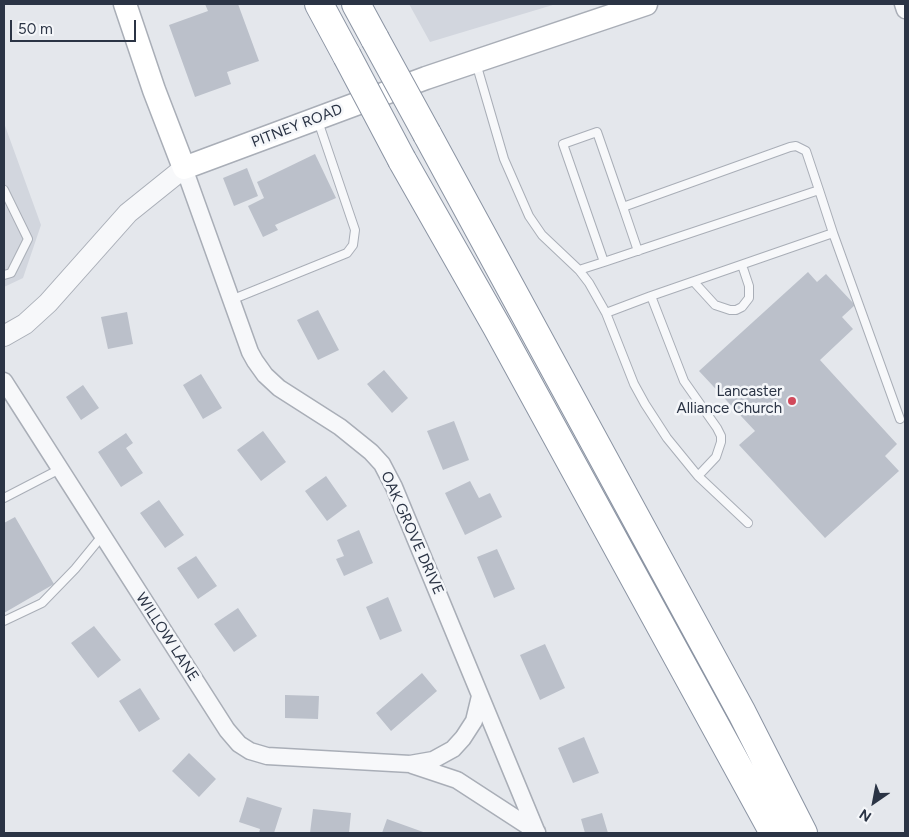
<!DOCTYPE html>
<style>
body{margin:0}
#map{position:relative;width:909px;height:837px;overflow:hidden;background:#e4e7ec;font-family:Figtree,sans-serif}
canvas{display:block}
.frame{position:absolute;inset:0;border:5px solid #2b3445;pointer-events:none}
.north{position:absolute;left:849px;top:777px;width:50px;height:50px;-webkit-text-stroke:4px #f4f6f9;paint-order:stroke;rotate:213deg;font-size:14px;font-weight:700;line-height:20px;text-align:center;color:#2b3445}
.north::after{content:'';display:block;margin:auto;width:18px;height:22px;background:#2b3445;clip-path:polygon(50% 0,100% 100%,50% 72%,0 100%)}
.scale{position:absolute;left:10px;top:20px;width:126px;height:22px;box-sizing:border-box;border:2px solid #2b3445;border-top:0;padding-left:6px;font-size:15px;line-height:18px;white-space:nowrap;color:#2b3445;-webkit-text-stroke:4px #f4f6f9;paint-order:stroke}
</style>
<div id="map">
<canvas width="909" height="837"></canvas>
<div class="frame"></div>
<div class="north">N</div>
<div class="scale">50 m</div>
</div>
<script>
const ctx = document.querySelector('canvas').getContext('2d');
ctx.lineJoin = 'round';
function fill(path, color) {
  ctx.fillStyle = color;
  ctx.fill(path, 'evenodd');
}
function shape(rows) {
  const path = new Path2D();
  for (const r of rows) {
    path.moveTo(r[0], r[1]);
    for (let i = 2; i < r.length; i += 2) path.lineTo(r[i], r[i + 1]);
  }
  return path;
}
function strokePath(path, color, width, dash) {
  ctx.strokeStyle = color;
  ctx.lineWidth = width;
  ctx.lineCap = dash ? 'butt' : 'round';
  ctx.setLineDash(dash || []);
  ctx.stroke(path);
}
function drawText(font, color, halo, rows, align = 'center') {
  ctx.font = font + ' Figtree,sans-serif';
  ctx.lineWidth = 5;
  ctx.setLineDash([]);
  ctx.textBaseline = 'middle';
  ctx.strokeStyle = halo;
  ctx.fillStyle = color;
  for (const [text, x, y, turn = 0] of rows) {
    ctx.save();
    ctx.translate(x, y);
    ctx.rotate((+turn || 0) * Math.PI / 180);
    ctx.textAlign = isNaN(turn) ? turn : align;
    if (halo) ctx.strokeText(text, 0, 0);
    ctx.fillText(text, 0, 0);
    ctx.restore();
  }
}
fill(shape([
 [409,4,556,4,430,42],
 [4,123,41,225,23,278,4,287]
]), '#d2d6de');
fill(shape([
 [205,4,238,4,259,61,227,72,231,84,195,97,169,25,208,11],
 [315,154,336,198,275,225,278,230,263,237,248,206,264,198,257,182],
 [247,168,258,196,234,206,223,178],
 [808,272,817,282,826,274,855,305,842,317,853,329,820,360,897,444,885,456,899,471,825,538,739,445,755,431,699,371],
 [318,310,339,350,318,360,297,320],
 [127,312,133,344,108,349,101,317],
 [384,370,408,398,392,413,367,384],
 [201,374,222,408,203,419,183,385],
 [83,385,99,408,81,420,66,397],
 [454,421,469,460,443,470,427,431],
 [263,431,286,462,261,481,237,450],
 [126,433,133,443,126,448,143,473,121,487,98,452],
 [326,476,347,506,327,521,305,491],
 [470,481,479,498,490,493,502,517,465,535,445,493],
 [159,500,184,535,165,548,140,513],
 [15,517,54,584,4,613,4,523],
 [359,530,373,563,344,576,336,559,344,556,337,540],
 [497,549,515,589,494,598,477,557],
 [196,556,217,586,198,599,177,568],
 [388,597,402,631,380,640,366,607],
 [238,608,257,636,234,652,214,624],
 [94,626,121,660,98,678,71,643],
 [545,644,565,688,540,700,520,655],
 [422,673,437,691,391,731,376,713],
 [140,688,160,719,139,732,119,701],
 [285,695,319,696,318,719,285,718],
 [584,737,599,773,573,783,558,748],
 [189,753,216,779,199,797,172,771],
 [247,797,282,808,274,833,259,833,260,829,239,822],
 [313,809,351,813,349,833,310,833],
 [602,813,608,833,585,833,581,819],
 [387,819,426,833,382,833]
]), '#bbc0ca');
const service = shape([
 [476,63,504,159,529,216,542,235,579,270,589,283,606,313,634,384,645,404,667,438,698,476,716,457,721,442,721,436,717,428,684,381,651,296,833,233,819,190,806,151,796,146,790,147,623,207,597,132,563,144,604,262,819,190],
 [4,190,28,239,11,273,4,275],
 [623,207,638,251],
 [833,233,900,419],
 [579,270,604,262],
 [694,282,715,305,730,310,736,310,742,307,749,298,749,286,742,265],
 [231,300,347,253,353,245,355,230,318,121],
 [606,313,651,296],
 [698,476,748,523],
 [4,498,60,469],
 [4,621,42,603,75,569,102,536]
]);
const minor = shape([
 [903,4,905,10],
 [184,168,250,352,255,361,265,375,279,388,340,427,371,452,382,464,394,487,537,833],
 [4,381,227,730,239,744,250,751,267,756,410,764,433,760,453,749,463,738,474,721,480,696],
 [412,765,457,780,537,832]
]);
const tertiary = shape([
 [4,336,25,324,48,303,128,213,184,168]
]);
const secondary = shape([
 [125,4,154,90,184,168,426,78,646,4]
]);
const motorway = shape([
 [319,4,347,56],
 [356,4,375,39],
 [427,134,742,713,803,833],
 [402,160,497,327,774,833]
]);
strokePath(service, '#a9aeb7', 10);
strokePath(minor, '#a9aeb7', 19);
strokePath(tertiary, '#a9aeb7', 22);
strokePath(secondary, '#a9aeb7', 25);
strokePath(motorway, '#8b94a3', 30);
strokePath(service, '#f7f8fa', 8);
strokePath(minor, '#f7f8fa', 16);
strokePath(tertiary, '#f7f8fa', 20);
strokePath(secondary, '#fff', 22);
strokePath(motorway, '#fff', 28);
const motorwayBridge = shape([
 [375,39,427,134],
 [347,56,402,160]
]);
strokePath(motorwayBridge, '#8b94a3', 30, []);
strokePath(motorwayBridge, '#fff', 28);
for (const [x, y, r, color] of [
 [792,401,5,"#d1495b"]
]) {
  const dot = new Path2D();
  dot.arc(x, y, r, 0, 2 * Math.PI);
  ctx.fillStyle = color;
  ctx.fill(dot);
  strokePath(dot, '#f4f6f9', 2);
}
drawText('15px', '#2b3445', '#f4f6f9', [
 ["PITNEY ROAD",297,126,-21],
 ["OAK GROVE DRIVE",412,533,66],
 ["WILLOW LANE",167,637,57]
]);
drawText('15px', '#2b3445', '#f4f6f9', [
 ["Lancaster",782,392],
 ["Alliance Church",782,409]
], 'right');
</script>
